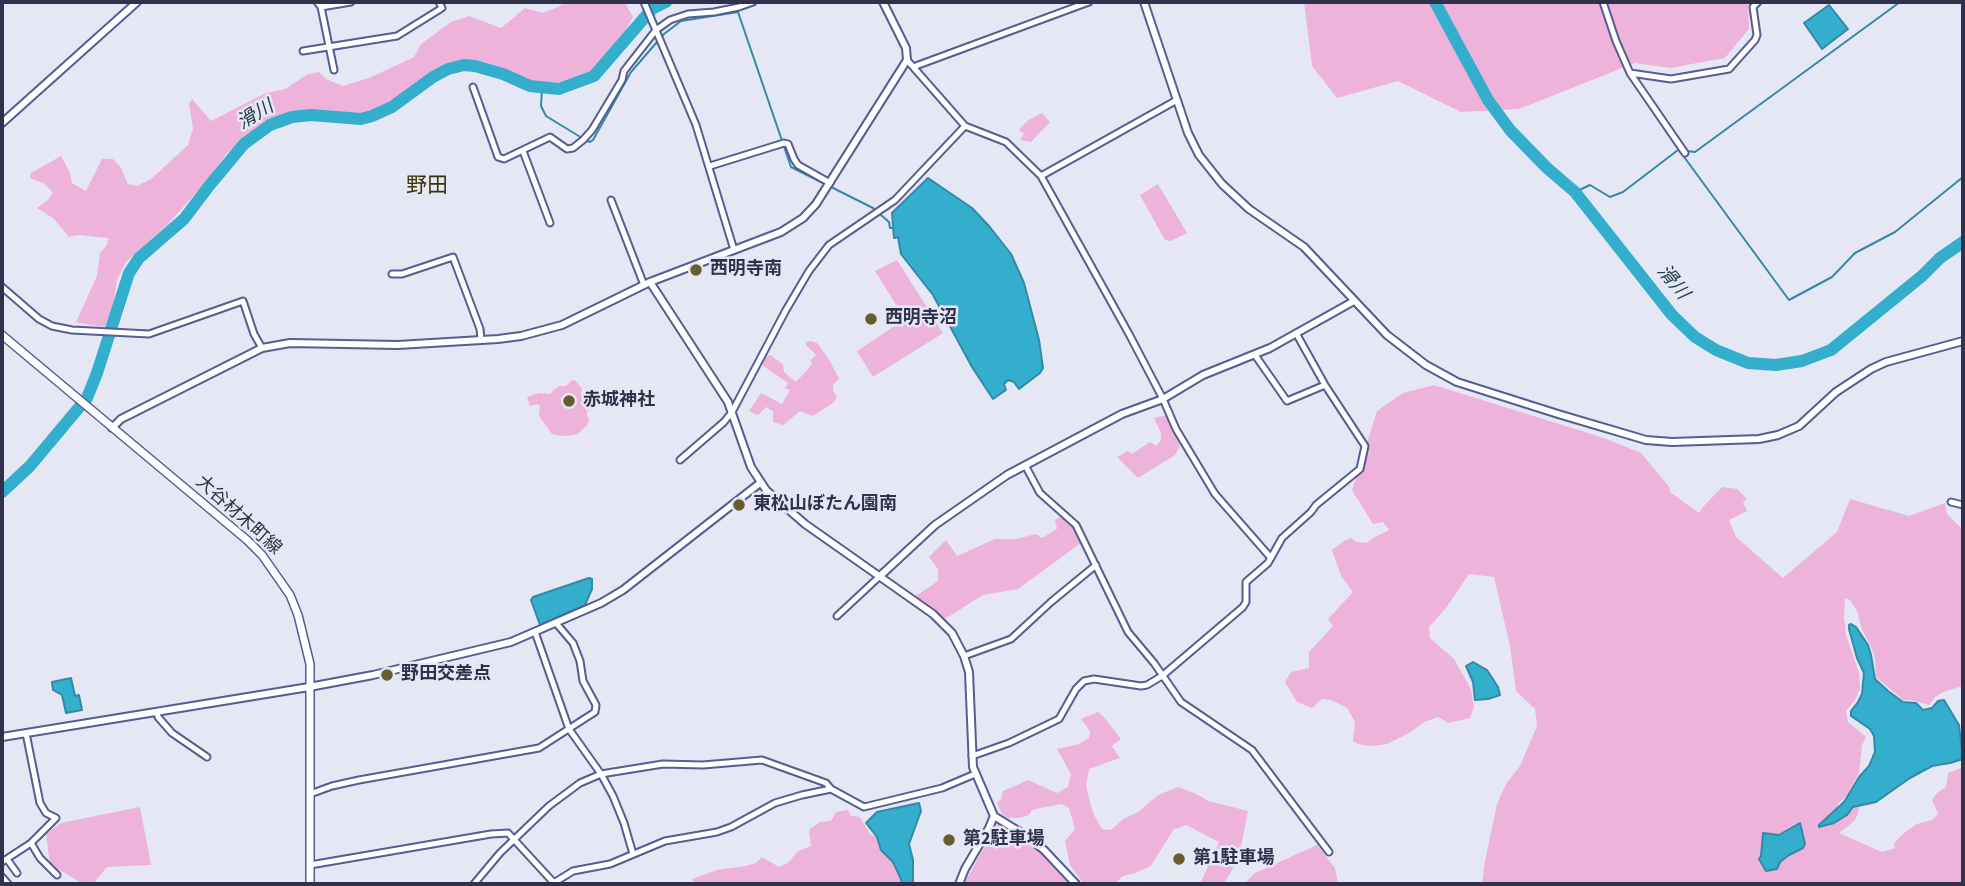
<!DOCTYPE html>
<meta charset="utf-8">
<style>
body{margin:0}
#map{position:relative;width:1965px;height:886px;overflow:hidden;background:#e5e7f4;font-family:"Source Sans 3",sans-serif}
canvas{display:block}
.frame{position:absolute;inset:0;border:4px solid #30324c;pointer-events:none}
</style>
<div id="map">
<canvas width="1965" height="886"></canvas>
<div class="frame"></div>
</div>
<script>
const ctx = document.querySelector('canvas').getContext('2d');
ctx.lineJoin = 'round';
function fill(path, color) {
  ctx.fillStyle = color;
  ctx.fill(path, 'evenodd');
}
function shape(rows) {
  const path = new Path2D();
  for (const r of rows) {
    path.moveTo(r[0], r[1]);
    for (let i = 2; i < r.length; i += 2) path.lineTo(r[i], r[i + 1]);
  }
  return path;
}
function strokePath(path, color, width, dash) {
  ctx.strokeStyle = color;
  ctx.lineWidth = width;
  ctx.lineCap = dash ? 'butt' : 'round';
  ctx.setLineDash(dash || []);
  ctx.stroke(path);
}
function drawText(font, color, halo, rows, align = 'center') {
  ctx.font = font + ' "Source Sans 3","Noto Sans JP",sans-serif';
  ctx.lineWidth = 5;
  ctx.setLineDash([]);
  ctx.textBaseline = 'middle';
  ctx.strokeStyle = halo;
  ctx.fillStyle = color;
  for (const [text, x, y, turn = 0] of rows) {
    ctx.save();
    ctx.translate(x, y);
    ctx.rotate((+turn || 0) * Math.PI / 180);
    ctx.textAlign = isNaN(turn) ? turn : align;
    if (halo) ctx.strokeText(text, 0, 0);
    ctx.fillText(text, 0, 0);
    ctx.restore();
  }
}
fill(shape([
 [564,2,627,2,626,4,633,17,621,39,591,71,577,78,560,83,539,83,491,66,467,62,455,62,444,64,432,71,383,107,363,115,345,112,297,111,260,127,226,154,212,175,168,224,126,262,117,280,113,307,108,327,90,325,76,322,97,276,100,253,107,245,108,238,78,235,69,237,53,218,37,208,48,200,53,193,45,184,30,178,31,173,61,156,70,173,72,183,86,191,102,159,113,159,120,166,128,184,137,186,151,179,188,145,193,129,189,104,192,99,211,121,266,93,285,89,308,74,319,72,326,79,343,86,369,78,414,57,421,44,451,22,469,16,501,28,525,8,543,13,560,6],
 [1304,2,1748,2,1749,29,1725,58,1670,68,1635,63,1519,109,1461,112,1398,81,1337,98,1312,66],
 [1042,113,1050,122,1031,142,1020,140,1024,134,1019,130,1027,121],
 [1158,184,1187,233,1171,241,1165,240,1140,195],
 [897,260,943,333,873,377,857,351,905,319,875,271],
 [811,341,817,343,830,361,839,379,833,385,833,391,837,397,833,403,813,416,800,411,783,425,773,422,773,411,766,407,758,415,749,411,761,393,782,404,790,390,785,388,788,383,762,365,765,357,770,355,783,364,784,372,796,382,809,368,812,363,810,361,816,355,806,345,806,342],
 [572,380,576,381,582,389,581,393,584,398,589,403,591,407,587,412,587,416,589,419,588,424,578,434,566,436,556,435,552,434,539,416,540,406,537,404,530,406,527,397,539,393,550,394,555,389,559,386,566,386],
 [1434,385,1604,438,1641,453,1670,488,1670,492,1699,513,1702,508,1722,487,1737,489,1747,499,1743,502,1747,511,1729,520,1736,537,1783,578,1837,532,1850,499,1909,516,1945,503,1947,514,1963,530,1963,686,1943,692,1935,697,1929,705,1911,700,1903,700,1876,677,1875,658,1870,644,1862,630,1857,611,1850,600,1845,598,1844,616,1846,635,1859,673,1860,689,1855,700,1846,711,1848,722,1866,737,1862,745,1859,773,1846,796,1838,804,1838,821,1854,808,1859,807,1858,814,1854,821,1839,833,1882,852,1895,848,1894,843,1905,832,1917,824,1932,820,1938,814,1932,800,1937,793,1946,787,1948,773,1961,768,1963,770,1963,884,1482,884,1485,861,1497,804,1506,784,1520,766,1537,726,1535,709,1516,691,1510,646,1494,577,1469,574,1446,608,1429,627,1430,638,1454,659,1471,689,1474,707,1470,718,1448,723,1438,717,1424,722,1411,732,1387,744,1371,746,1358,744,1353,741,1355,722,1347,708,1331,700,1322,699,1312,708,1297,702,1285,682,1291,672,1309,668,1309,652,1333,626,1328,619,1353,592,1341,576,1332,550,1344,541,1351,538,1356,542,1367,543,1373,538,1389,530,1383,522,1373,524,1352,490,1377,411,1403,393],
 [1167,415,1180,446,1175,455,1138,478,1117,457,1128,451,1132,454,1150,442,1156,446,1161,440,1161,433,1154,418],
 [1061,516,1071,523,1081,543,1018,589,983,595,945,619,916,596,938,581,938,569,929,557,946,540,957,556,995,539,1016,539,1036,534,1042,538,1057,529,1055,520],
 [1098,712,1104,717,1121,739,1112,746,1120,758,1089,769,1086,785,1090,803,1094,815,1102,829,1111,830,1123,819,1138,812,1158,795,1178,787,1194,793,1209,801,1248,811,1239,857,1224,884,1200,884,1219,842,1186,825,1173,830,1151,866,1135,873,1123,876,1114,884,1084,884,1070,865,1065,841,1075,829,1069,808,1062,804,1040,808,1032,810,1029,815,1019,818,1008,818,1002,814,997,803,1001,799,1003,791,1017,785,1028,780,1057,793,1068,787,1071,774,1057,749,1079,744,1089,738,1090,731,1081,719],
 [140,807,151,865,107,867,93,884,83,884,50,864,46,834,61,823],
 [848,810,851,816,860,817,870,834,877,837,881,850,893,862,901,879,902,884,694,884,692,879,717,870,746,866,756,863,762,857,779,867,788,863,798,851,811,846,809,830,820,822,831,821,836,812],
 [999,823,1029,842,1050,859,1072,884,964,884,997,824],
 [1317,845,1335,868,1338,884,1244,884,1255,873]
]), '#eeb3db');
const water = shape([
 [1829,5,1848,29,1822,49,1804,23,1829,5],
 [928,178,972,208,989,226,1011,254,1024,283,1039,340,1043,368,1040,373,1019,389,1014,382,1008,380,1004,384,1006,390,993,399,972,367,933,295,901,254,898,237,894,238,892,213,928,178],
 [589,578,592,579,592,589,585,605,540,625,531,600,533,597,589,578],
 [1851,624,1856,627,1868,645,1871,655,1875,679,1888,691,1903,702,1916,703,1923,710,1932,708,1938,701,1944,700,1959,725,1963,759,1950,763,1932,766,1910,778,1876,802,1853,807,1847,815,1834,823,1819,827,1819,825,1844,802,1859,777,1869,766,1875,752,1874,736,1870,729,1851,716,1851,711,1858,702,1862,694,1864,673,1857,658,1849,629,1849,625,1851,624],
 [1473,662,1487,670,1498,687,1500,695,1488,699,1475,700,1473,682,1466,666,1473,662],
 [71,678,75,696,79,695,82,710,66,713,62,695,53,690,52,682,71,678],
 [919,803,921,811,909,844,913,860,913,884,902,884,901,879,893,862,881,850,877,837,866,823,877,812,919,803],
 [1800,823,1805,844,1803,848,1789,855,1780,862,1777,869,1766,871,1759,859,1761,856,1763,833,1779,835,1800,823]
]);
fill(water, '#34aecd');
strokePath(water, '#3389a6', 2);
strokePath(shape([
 [542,88,541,106,546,116,582,138],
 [587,141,590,142,593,140,631,72,664,34,681,21,738,12,791,167,873,208,889,222,890,228,893,228],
 [1679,150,1789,300,1832,277,1855,253,1895,232,1963,177],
 [1687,151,1695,152,1900,2],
 [1575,192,1590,185,1610,197,1623,192,1678,150]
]), '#3389a6', 2);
strokePath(shape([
 [1435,2,1488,100,1510,130,1547,168,1575,192,1672,315,1695,337,1716,350,1748,363,1776,365,1802,361,1831,350,1922,276,1940,258,1963,242],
 [2,492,30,466,87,398,97,373,129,273,139,258,184,219,209,186,244,144,270,125,292,117,311,115,361,119,372,116,392,107,433,77,448,69,464,65,475,66,503,74,530,86,559,89,594,76,652,9,666,2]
]), '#34aecd', 12);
const minor = shape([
 [317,2,321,7,351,2],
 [644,2,696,125,734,250],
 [1603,2,1616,41,1630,73,1685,153],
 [321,7,334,70],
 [303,51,397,36,442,8,439,2],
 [907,60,965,126,1006,142,1041,176,1129,334,1163,399,1176,429,1215,494,1271,558],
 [913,67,1089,2],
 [1630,73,1671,79,1729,69,1755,40,1757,35,1753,7,1758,2],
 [473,87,498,157,504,159,550,137,567,149,573,148,583,140,592,130,622,80,624,71,656,30,670,20,688,14,714,12,739,7,753,2],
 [523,151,550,223],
 [710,166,784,143,788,144,794,159,798,165,830,183],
 [1041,176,1177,100],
 [611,200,644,285],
 [392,274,402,274,453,257,480,329,481,340],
 [2,287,39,319,52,326,72,330,149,334,243,301,254,334,262,348],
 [1255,355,1287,401,1325,385],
 [680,460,724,422,732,412,786,310,809,271,829,245,895,200,965,126],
 [1025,465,1040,493,1076,525,1128,632,1154,663,1181,702,1252,750,1329,852],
 [1951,502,1963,505],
 [837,616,880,576],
 [535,632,569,729,601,774,613,796,624,823,633,854],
 [964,656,1011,639,1051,602,1096,565],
 [157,712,158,717,172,733,207,757],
 [972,756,1009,743,1059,719,1076,689,1084,681,1094,679,1141,686,1147,685,1162,676,1243,607,1246,602,1246,582,1268,563,1282,538,1311,512,1316,505,1360,469,1365,446,1325,385,1296,333],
 [310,794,332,786,359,780,539,748,595,712,596,705,583,681,580,661,573,643,556,623],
 [31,843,40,858,57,875],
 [7,859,17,873],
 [2,862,31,843,56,818,46,813,40,803,26,733],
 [310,865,491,834,508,833,554,883],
 [2,877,8,884],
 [474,884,500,853,549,806,580,783,601,774,663,764,703,765,762,760,826,783,831,789,864,807,942,788,975,774],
 [552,884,573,871,610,864,665,841,717,832,731,827,775,803,802,795,831,789]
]);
const tertiary = shape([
 [1144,2,1188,133,1199,155,1222,184,1249,209,1304,247,1387,335,1426,365,1457,382,1558,414,1646,440,1672,442,1759,439,1778,435,1799,426,1836,392,1871,369,1886,362,1963,341],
 [2,123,137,2],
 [650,282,728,402,751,467,766,490,805,524,933,614,952,633,964,656,969,672,973,767,994,816,989,828,965,869,959,884],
 [112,428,121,419,262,348,290,343,398,345,498,339,521,336,562,325,650,282,781,232,803,218,816,204,907,60,906,48,883,2],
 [880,576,935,525,1007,475,1122,414,1163,399,1203,375,1270,348,1354,301],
 [2,737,309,687,373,675,511,642,601,603,623,590,760,483],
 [994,816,1028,837,1044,850,1076,884]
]);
const secondary = shape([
 [2,335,247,540,262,555,290,595,298,615,310,664,310,884]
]);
strokePath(minor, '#565c94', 9);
strokePath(tertiary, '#565c94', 10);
strokePath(secondary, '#565c94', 10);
strokePath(minor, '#fff', 5);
strokePath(tertiary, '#fff', 6);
strokePath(secondary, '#fff', 7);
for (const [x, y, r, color] of [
 [696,270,7,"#685e2b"],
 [871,319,7,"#685e2b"],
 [569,401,7,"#685e2b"],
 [739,505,7,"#685e2b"],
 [387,675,7,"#685e2b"],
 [949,840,7,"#685e2b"],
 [1179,859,7,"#685e2b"]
]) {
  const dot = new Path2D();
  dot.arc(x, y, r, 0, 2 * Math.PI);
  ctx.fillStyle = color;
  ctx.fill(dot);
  strokePath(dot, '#e5e7f4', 2.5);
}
drawText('bold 18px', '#30324c', '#e5e7f4', [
 ["西明寺南",710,270],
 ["西明寺沼",885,319],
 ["赤城神社",583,401],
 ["東松山ぼたん園南",753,505],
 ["野田交差点",401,675],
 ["第2駐車場",963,840],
 ["第1駐車場",1193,859]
], 'left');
drawText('18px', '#30324c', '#e5e7f4', [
 ["大谷材木町線",238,516,42]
]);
drawText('italic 19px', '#233c44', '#e5e7f4', [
 ["滑川",256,116,-31],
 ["滑川",1672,283,51]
]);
drawText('21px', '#3b3307', '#e5e7f4', [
 ["野田",427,187]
]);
</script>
